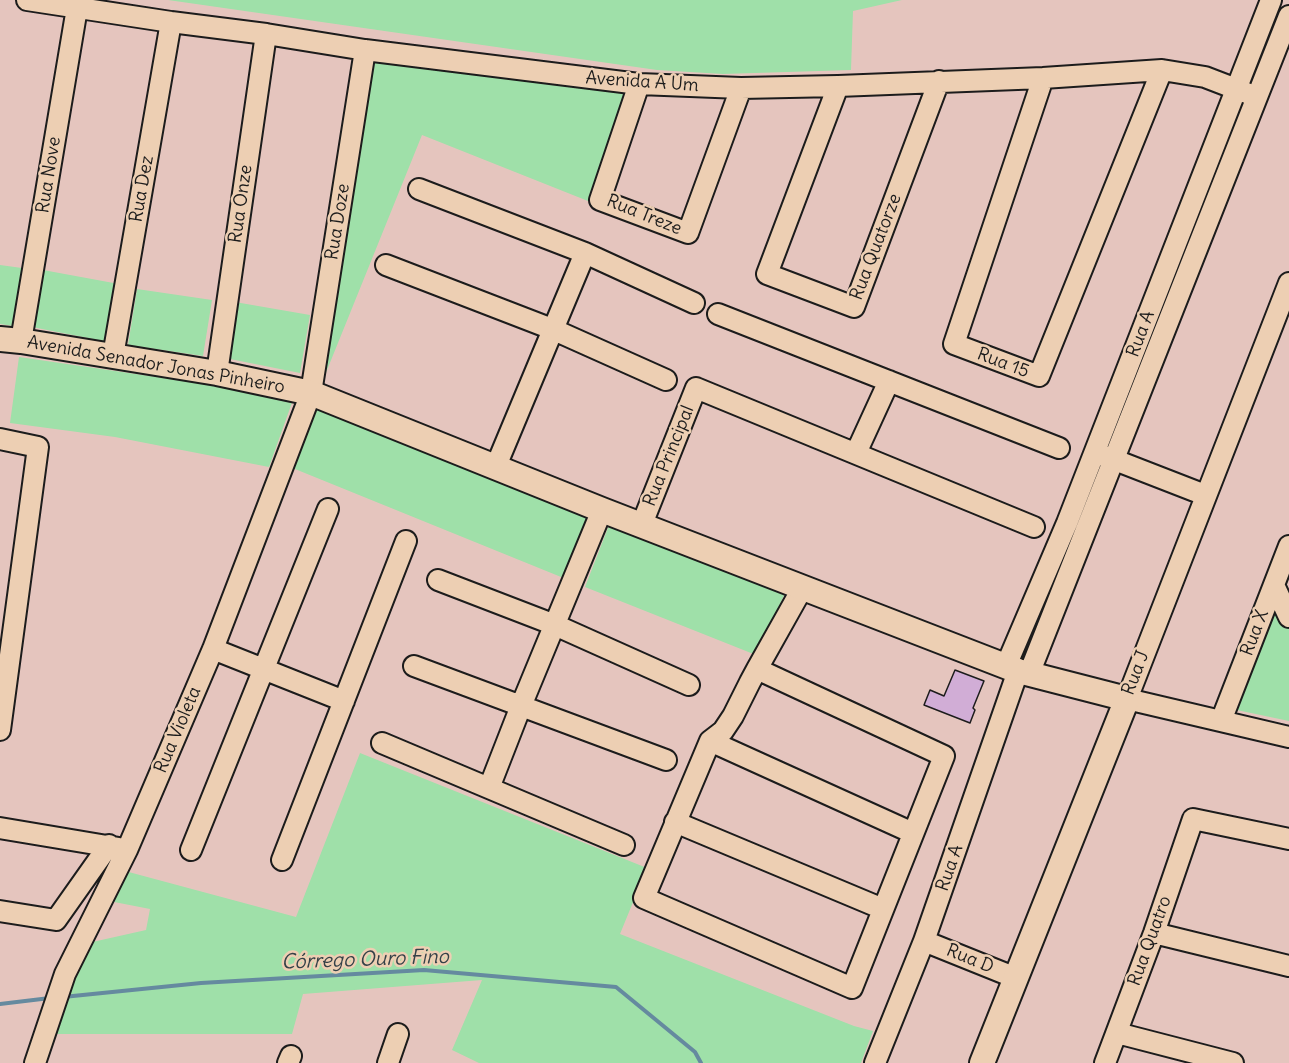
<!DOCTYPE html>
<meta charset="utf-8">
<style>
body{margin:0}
canvas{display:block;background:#e5c5be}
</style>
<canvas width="1289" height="1063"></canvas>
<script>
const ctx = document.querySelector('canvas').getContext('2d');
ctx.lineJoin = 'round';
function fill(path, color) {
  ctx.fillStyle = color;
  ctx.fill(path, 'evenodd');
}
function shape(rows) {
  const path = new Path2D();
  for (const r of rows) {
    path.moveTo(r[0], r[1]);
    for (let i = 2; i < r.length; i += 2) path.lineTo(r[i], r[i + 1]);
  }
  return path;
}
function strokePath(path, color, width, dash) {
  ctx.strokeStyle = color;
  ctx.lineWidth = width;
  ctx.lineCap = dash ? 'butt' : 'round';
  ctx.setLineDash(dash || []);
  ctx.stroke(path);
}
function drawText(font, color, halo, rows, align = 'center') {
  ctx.font = font + ' Delius,sans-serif';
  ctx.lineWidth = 5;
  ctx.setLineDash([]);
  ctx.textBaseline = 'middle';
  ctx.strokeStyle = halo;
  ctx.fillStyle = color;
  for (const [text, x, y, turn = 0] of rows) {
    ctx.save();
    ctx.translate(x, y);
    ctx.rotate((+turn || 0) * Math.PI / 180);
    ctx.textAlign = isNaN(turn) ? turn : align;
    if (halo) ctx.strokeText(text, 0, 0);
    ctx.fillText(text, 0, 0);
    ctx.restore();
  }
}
fill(shape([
 [168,0,902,0,853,11,851,70,723,74,657,70],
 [369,56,630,89,593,203,422,135,323,380],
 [0,265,22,268,13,326,0,324],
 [43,270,119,284,108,342,32,327],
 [137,289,212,300,203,356,128,345],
 [235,302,310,315,300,373,225,358],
 [19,357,294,397,269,467,115,437,10,423],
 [313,403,592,512,566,579,290,467],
 [611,520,787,589,756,655,585,587],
 [1275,596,1289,628,1289,721,1232,709],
 [360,753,647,868,620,934,854,1026,873,1031,861,1063,479,1063,452,1050,482,980,303,994,292,1034,52,1034,88,943,146,930,150,909,109,901,125,871,296,917]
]), '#9fe0a9');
strokePath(shape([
 [63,997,201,983,424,970,616,987,695,1052,701,1063],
 [0,1004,50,998]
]), '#658a9f', 4);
const building = shape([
 [955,670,984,681,973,708,975,710,970,723,924,705,930,690,944,696,955,670]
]);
fill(building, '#d1add6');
strokePath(building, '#1c1c1c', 1.5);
const minor = shape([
 [27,0,171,22,266,34,365,50,639,84,741,88,838,86,1043,78,1162,70,1205,77,1257,97],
 [1043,78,954,344,1039,376,1162,70],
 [639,84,600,200,688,233,741,88],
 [838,86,767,274,854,307,939,81],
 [419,189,585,253,694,303],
 [386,265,552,329,666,380],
 [1289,283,1127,699,1289,737],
 [718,314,1059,448],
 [21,341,77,8],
 [113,356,171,22],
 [217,373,266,34],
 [0,439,38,447,0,730],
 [856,453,889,381],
 [1102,455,1205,495],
 [496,466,585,253],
 [642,524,696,388,1034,527],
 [438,580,555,625,689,685],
 [1274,585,1289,617],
 [213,649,344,701],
 [414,666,666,760],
 [1006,666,1067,523,1271,0],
 [757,669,944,756,852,988,644,898,710,741,723,731,733,716,750,682,757,669,803,587],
 [1029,674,1289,16],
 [1221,721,1289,546],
 [710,741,913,833],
 [382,743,624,845],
 [489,788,521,706,602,510],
 [675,822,883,909],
 [0,828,119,848],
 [191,850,328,509],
 [282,860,406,541],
 [0,911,56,920,109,845],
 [1154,933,1289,966],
 [924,941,1016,978],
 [1117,1033,1233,1063],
 [35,1063,65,974,127,850,213,649,311,393,365,50],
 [288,1063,291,1056],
 [388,1063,398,1034],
 [875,1063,924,941,1018,671],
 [1105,1063,1154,933,1193,819,1289,839]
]);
const major = shape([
 [0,339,21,341,217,373,311,393,602,510,1018,671,1127,699,982,1063]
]);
strokePath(minor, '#1c1c1c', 24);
strokePath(major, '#1c1c1c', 28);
strokePath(minor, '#edcfb3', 20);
strokePath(major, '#edcfb3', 24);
drawText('18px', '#1c1c1c', '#edcfb3', [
 ["Avenida A Um",642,82,4],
 ["Rua Nove",49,175,-81],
 ["Rua Dez",142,189,-80],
 ["Rua Onze",241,204,-82],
 ["Rua Treze",644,215,22],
 ["Rua Doze",338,222,-81],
 ["Rua Quatorze",876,247,-69],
 ["Rua A",1141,334,-69],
 ["Rua 15",1003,363,21],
 ["Avenida Senador Jonas Pinheiro",156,365,10],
 ["Rua Principal",669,456,-68],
 ["Rua X",1255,633,-69],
 ["Rua J",1136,673,-69],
 ["Rua Violeta",178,730,-67],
 ["Rua A",950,868,-71],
 ["Rua Quatro",1150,941,-70],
 ["Rua D",970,959,22]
]);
drawText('italic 20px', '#344148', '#edcfb3', [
 ["Córrego Ouro Fino",365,960,-2]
]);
</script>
